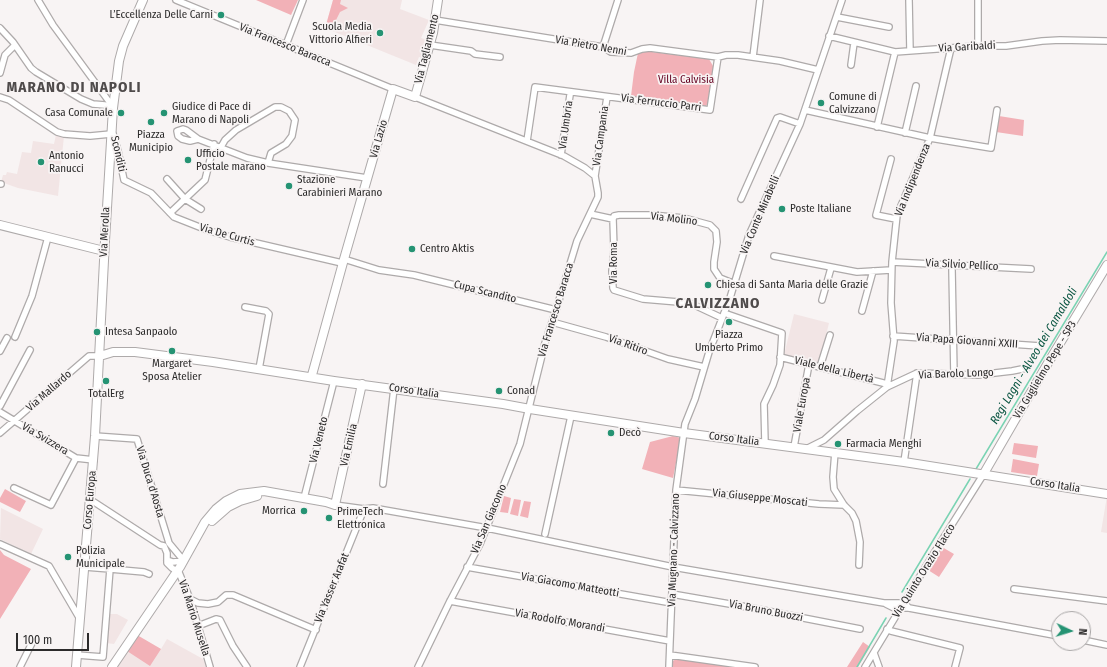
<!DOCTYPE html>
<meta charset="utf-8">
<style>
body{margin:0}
#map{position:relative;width:1107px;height:667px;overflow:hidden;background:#f8f4f4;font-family:"Fira Sans Condensed",sans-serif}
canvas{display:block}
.north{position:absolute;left:1051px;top:611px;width:40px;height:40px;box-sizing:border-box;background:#f8f4f4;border:1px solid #a6a4a4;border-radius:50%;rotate:94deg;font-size:11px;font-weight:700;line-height:16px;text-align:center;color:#2c2b2b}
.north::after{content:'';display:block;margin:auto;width:14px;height:18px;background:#259373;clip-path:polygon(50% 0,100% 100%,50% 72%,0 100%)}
.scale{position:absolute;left:16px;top:633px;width:73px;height:18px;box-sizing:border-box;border:2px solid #2c2b2b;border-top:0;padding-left:5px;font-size:12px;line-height:14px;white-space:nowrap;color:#2c2b2b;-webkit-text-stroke:3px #f8f4f4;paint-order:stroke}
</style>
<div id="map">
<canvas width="1107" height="667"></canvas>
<div class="north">N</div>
<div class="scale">100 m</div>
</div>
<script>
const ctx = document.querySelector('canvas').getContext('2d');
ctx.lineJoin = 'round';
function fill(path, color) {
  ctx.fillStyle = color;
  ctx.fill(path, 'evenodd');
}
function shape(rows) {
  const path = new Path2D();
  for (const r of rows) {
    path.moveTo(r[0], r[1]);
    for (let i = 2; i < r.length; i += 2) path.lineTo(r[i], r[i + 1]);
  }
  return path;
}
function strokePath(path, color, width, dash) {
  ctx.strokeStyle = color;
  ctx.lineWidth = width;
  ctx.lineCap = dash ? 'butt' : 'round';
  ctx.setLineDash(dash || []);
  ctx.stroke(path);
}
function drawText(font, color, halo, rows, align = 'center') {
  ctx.font = font + ' "Fira Sans Condensed",sans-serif';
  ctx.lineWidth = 3.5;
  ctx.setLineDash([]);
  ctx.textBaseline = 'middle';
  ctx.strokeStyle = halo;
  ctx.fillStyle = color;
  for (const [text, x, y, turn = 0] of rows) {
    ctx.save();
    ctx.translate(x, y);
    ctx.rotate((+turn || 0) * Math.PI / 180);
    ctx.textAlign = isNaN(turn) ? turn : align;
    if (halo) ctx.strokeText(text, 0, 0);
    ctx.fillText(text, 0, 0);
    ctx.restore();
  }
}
fill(shape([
 [333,0,402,0,400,9,429,20,421,38,427,40,423,58,419,57,416,65,325,28],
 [56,135,64,136,58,196,18,188,1,182,3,175,6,175,7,172,17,174,22,152,31,153,33,141,54,144],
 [794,314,829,323,819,364,784,355],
 [1107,496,1107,533,1101,532],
 [1,508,43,529,31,554,0,539],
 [105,614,117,614,128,620,114,644,106,643],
 [137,635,161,649,167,639,203,659,206,667,116,667]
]), '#f2e5e5');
fill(shape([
 [256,0,298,0,291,15],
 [333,0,341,0,340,4,348,8,340,12,333,26,326,25],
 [644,51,709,59,713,66,713,70,708,103,706,106,632,97,631,96,634,72,638,53],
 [999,116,1024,120,1023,136,996,132],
 [673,436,681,438,673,478,642,469,650,442],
 [1014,443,1038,446,1036,458,1012,454],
 [1013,459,1039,464,1037,476,1011,472],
 [5,489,26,501,20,512,0,502,0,498],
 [504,496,511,498,508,513,500,512],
 [514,499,521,500,518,516,510,514],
 [524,501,531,502,528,518,520,516],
 [942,547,954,554,939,577,928,570],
 [0,550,4,555,31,569,0,619],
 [137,635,161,649,150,666,127,651],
 [863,642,870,647,858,667,847,667],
 [676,659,734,667,673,667,673,661]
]), '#f2b1b7');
strokePath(shape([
 [976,469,1107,252],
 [902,592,970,479],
 [857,667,886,618]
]), '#7ad3b3', 1.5);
const street = shape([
 [38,0,53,25,113,107],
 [176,0,393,89],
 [909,0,910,51],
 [837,17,889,27],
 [435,20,603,47,611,52,631,53,642,49,650,48,718,57,726,55,738,55,780,61,818,70],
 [0,28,13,42,31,68,36,72,81,99,93,104,105,105,113,108],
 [829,36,895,52,978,46,1006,46,1042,41,1060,40,1107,41],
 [286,45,303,0],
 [430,45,471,51,475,54,500,57],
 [978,46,978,0],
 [603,47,618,0],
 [753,57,760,0],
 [851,65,854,43],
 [0,73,5,55,15,45],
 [0,97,9,100,57,132,64,134,90,136,111,134],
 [415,97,564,156,585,168,595,176,598,193,598,197,577,241,556,310,545,343,520,444,480,544,450,601,418,667],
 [805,110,930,138,991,148,997,110],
 [877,127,895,52],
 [905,133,916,86],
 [113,134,118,151,124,180,151,193,174,217,207,230,230,237,342,263],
 [198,139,190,141,182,139,178,136,177,131,183,129,186,130,198,139,247,158,268,163,367,178],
 [527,141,535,87,710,110,718,57],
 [221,147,225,140,236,130,275,107,281,107,289,111,295,120,292,136,286,144,271,153,268,163],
 [561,155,570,95],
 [891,159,876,215,896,219],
 [595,176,607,97],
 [167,179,185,199,201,209],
 [0,184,1,184],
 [741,199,777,118,780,117,800,124],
 [170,213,205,180,214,144],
 [590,214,613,219],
 [613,219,614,250,612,271,613,288,614,290,643,299,690,303,722,318],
 [613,219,614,216,619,215,651,215,684,218,710,225,716,231,717,242,714,262,714,269,720,278,735,284],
 [774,256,857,272,891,270],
 [344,259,379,270,414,275,556,310],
 [892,262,1031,269],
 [952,270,954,375],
 [822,300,831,268],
 [245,307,266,311,269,314,259,369],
 [862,311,873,271],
 [724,313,782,333,780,365,773,385,764,404,765,443],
 [552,322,606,337,668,359,704,367],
 [893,336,1040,346],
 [15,337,32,296,48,237],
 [0,351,7,338],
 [780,357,887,384],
 [820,367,830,335],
 [887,387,894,341,891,303,892,262,897,215,930,138,951,48],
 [0,406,30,350],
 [0,412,76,458,94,460],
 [0,433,89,356,100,356],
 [95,436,137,439,169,543,184,561,173,562,167,560],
 [794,447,809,364],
 [808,448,824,440,857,411,887,387,917,373,978,375,1012,371,1027,368],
 [835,452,833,477,834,489,844,505,852,513,856,521,860,542,859,565],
 [904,462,917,373],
 [383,484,394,388],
 [14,488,51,505,76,458],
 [676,490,819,504,844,505],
 [304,498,334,381],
 [91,500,160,545,164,546,167,553,167,563,172,568,175,570,178,570,190,599,210,667],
 [335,505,364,509,373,508,487,528,673,567,884,603,904,603,909,608],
 [545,534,571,416],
 [0,544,49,566,80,619],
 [467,567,672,603],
 [110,569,144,572,149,574],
 [1014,589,1107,601],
 [672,594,747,607,860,629],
 [190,599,198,603,208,604,218,602,226,595,233,595,316,630],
 [450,601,670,641],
 [886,604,894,608,909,608,1059,636],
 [198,626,216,619,220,620,233,646,247,667],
 [887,629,891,631,960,648,955,667],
 [1083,640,1107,645],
 [874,653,879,667],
 [77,655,103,657,110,569,85,567],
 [670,655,755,667],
 [20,667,32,643],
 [300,667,364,509],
 [669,667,676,490,685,424,695,399,709,352,730,298,749,235,800,124,842,0],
 [865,667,934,553,983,475]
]);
const secondary = shape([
 [0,225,104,251],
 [100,356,113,352,135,352,213,362,334,381,503,404,530,409,684,433,904,462,1107,494],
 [312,375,344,259,393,89,415,97,433,33,438,0],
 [983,475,1048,363,1107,265],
 [335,505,362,384],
 [212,521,228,507,240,501,257,496],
 [76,667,95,436,105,241,113,108,119,61,123,46,143,0],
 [112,667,180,567,205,522,216,509,226,501,240,494,264,491,326,502,335,505]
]);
strokePath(street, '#aeaaaa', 8);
strokePath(secondary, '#aeaaaa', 10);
strokePath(street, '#fff', 5.5);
strokePath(secondary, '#fff', 8);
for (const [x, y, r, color] of [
 [221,15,4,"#259373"],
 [380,33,4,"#259373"],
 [821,103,4,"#259373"],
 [121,113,4,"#259373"],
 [164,113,4,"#259373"],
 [151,122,4,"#259373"],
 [188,160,4,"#259373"],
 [41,162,4,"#259373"],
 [289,186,4,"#259373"],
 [782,209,4,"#259373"],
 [412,249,4,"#259373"],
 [708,285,4,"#259373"],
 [729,322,4,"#259373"],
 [97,332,4,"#259373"],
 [172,351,4,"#259373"],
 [106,381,4,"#259373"],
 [499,391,4,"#259373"],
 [611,433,4,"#259373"],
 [838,444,4,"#259373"],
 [304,511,4,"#259373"],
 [329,518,4,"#259373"],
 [68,557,4,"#259373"]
]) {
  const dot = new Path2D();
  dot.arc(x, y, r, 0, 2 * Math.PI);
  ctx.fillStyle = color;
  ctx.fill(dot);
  strokePath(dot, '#f8f4f4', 1.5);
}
drawText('11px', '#2c2b2b', '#f8f4f4', [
 ["L’Eccellenza Delle Carni",213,15,"right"],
 ["Scuola Media",372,27,"right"],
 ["Vittorio Alfieri",372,40,"right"],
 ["Comune di",829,97],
 ["Calvizzano",829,110],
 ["Giudice di Pace di",172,107],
 ["Marano di Napoli",172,120],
 ["Casa Comunale",113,113,"right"],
 ["Piazza",151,135,"center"],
 ["Municipio",151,148,"center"],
 ["Ufficio",196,154],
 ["Postale marano",196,167],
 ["Antonio",49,156],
 ["Ranucci",49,169],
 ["Stazione",297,180],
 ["Carabinieri Marano",297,193],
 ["Poste Italiane",790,209],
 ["Centro Aktis",420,249],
 ["Chiesa di Santa Maria delle Grazie",716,285],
 ["Intesa Sanpaolo",105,332],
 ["Piazza",729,335,"center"],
 ["Umberto Primo",729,348,"center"],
 ["Margaret",172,364,"center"],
 ["Sposa Atelier",172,377,"center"],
 ["Conad",507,391],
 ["TotalErg",106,394,"center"],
 ["Decò",619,433],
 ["Farmacia Menghi",846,444],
 ["Morrica",296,511,"right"],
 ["PrimeTech",337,512],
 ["Elettronica",337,525],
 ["Polizia",76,551],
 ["Municipale",76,564]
], 'left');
drawText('11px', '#2c2b2b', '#f8f4f4', [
 ["Via Francesco Baracca",285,45,22],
 ["Via Pietro Nenni",591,46,10],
 ["Via Garibaldi",967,47,-3],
 ["Via Tagliamento",427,49,-76],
 ["Via Ferruccio Parri",661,103,7],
 ["Via Umbria",566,125,-82],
 ["Via Campania",601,136,-82],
 ["Via Lazio",379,139,-74],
 ["Sconditi",118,154,77],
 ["Via Indipendenza",913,180,-68],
 ["Via Conte Mirabelli",760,215,-67],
 ["Via Molino",674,219,7],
 ["Via Merolla",105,232,-87],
 ["Via De Curtis",227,235,16],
 ["Via Roma",614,263,-90],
 ["Via Silvio Pellico",962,265,3],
 ["Cupa Scandito",485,292,14],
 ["Via Francesco Baracca",556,310,-73],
 ["Via Papa Giovanni XXIII",967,341,4],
 ["Via Ritiro",628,345,20],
 ["Viale della Libertà",834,370,14],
 ["Via Guglielmo Pepe - SP3",1045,370,-59],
 ["Via Barolo Longo",956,374,-2],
 ["Via Mallardo",49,391,-41],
 ["Corso Italia",414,391,8],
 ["Viale Europa",802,405,-80],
 ["Via Svizzera",45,439,31],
 ["Corso Italia",734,439,7],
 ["Via Veneto",319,440,-76],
 ["Via Emilia",349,445,-77],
 ["Via Duca d'Aosta",150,482,73],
 ["Corso Italia",1055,485,9],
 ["Via Giuseppe Moscati",760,498,6],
 ["Corso Europa",90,500,-85],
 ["Via San Giacomo",489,519,-67],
 ["Via Mugnano - Calvizzano",674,550,-88],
 ["Via Quinto Orazio Flacco",924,571,-58],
 ["Via Giacomo Matteotti",570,585,10],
 ["Via Yasser Arafat",332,588,-68],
 ["Via Bruno Buozzi",766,611,11],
 ["Via Mario Musella",194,618,72],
 ["Via Rodolfo Morandi",560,621,10]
]);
drawText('11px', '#640120', '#f8f4f4', [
 ["Villa Calvisia",686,80]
]);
drawText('italic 12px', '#085440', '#f8f4f4', [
 ["Regi Lagni - Alveo dei Camaldoli",1034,356,-59]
]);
ctx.letterSpacing = '1px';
drawText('bold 15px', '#4f4b4b', '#f8f4f4', [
 ["MARANO DI NAPOLI",74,88],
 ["CALVIZZANO",718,304]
]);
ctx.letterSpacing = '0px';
</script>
